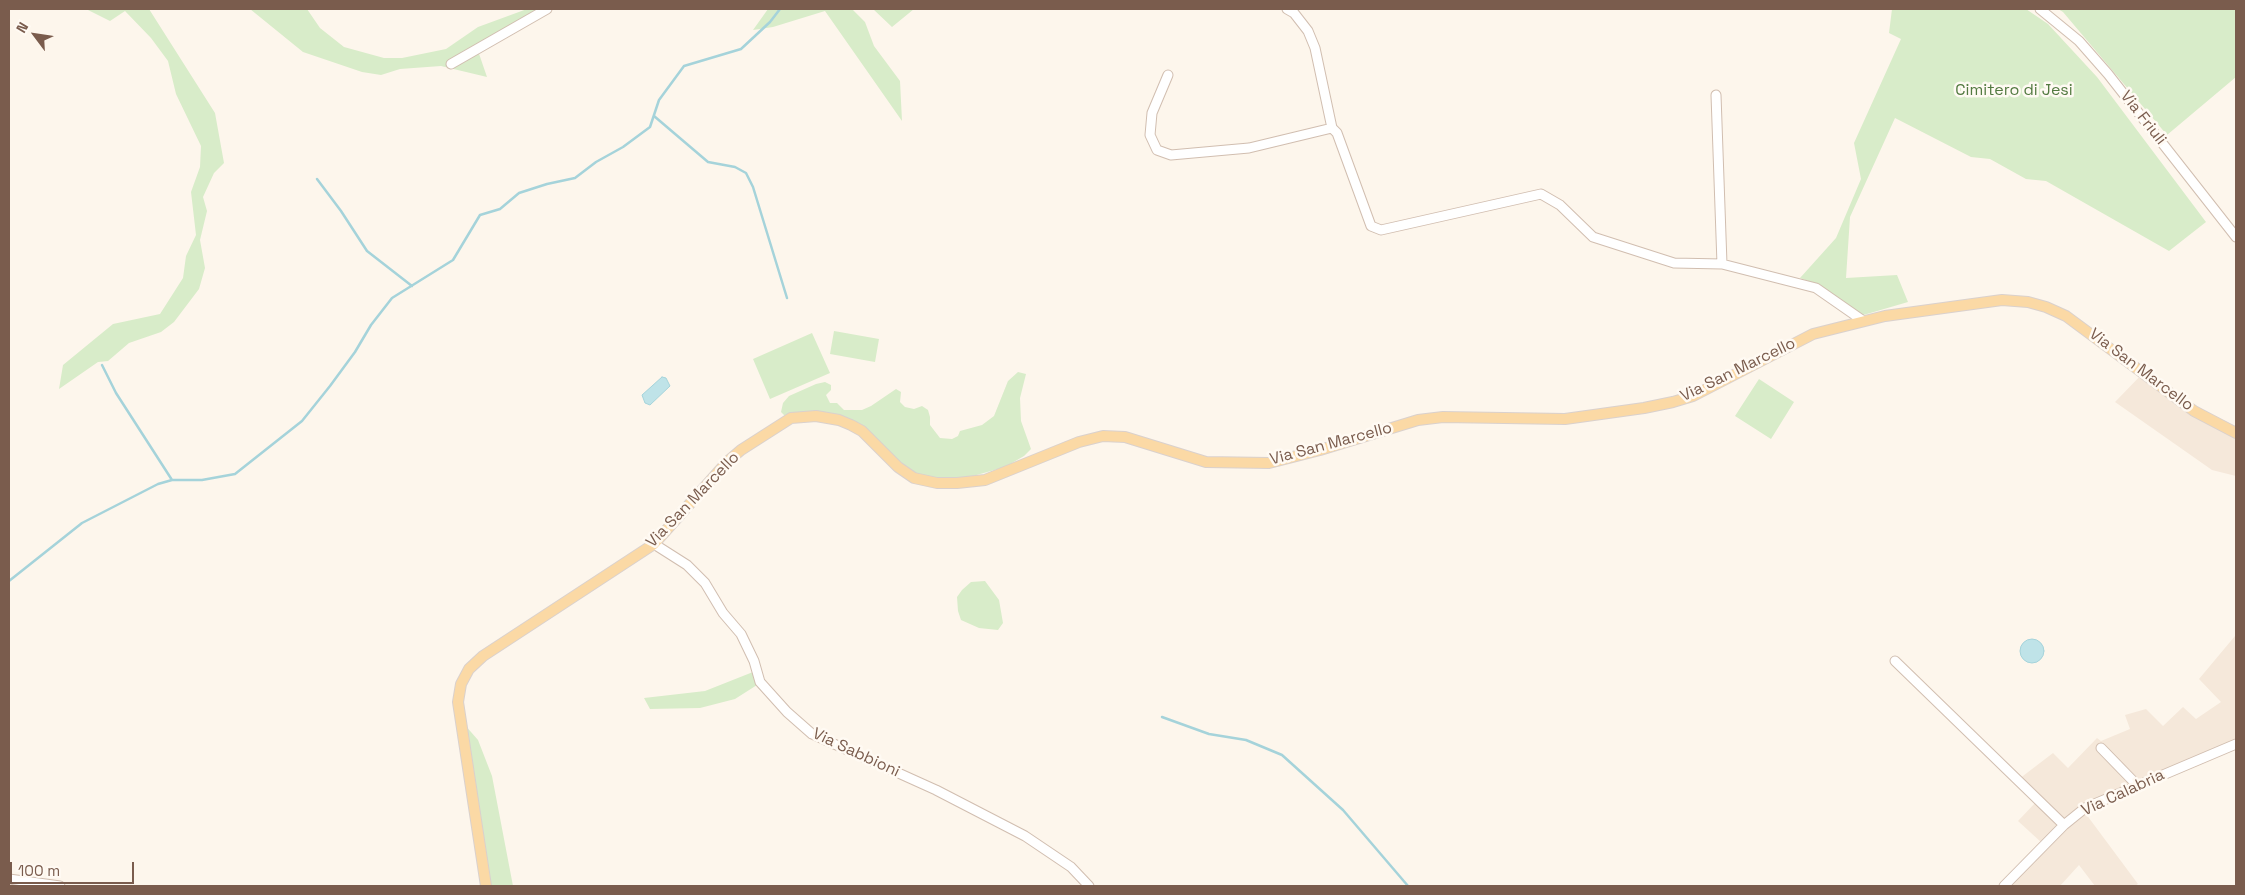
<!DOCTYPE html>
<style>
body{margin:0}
#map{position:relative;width:2245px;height:895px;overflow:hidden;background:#fdf6ec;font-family:"Space Grotesk",sans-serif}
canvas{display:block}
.frame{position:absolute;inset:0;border:10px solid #7a5c4d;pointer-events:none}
.north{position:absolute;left:10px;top:10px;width:50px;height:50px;-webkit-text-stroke:4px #fffaf3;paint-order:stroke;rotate:301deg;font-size:14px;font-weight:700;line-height:20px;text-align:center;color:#7a5c4d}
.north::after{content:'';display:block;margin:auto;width:18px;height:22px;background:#7a5c4d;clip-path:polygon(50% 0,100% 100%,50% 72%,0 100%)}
.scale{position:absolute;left:10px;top:862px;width:124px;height:22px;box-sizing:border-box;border:2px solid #7a5c4d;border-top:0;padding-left:6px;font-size:15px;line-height:18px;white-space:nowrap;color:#7a5c4d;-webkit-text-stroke:4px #fffaf3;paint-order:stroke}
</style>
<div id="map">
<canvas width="2245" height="895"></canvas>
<div class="frame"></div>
<div class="north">N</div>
<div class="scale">100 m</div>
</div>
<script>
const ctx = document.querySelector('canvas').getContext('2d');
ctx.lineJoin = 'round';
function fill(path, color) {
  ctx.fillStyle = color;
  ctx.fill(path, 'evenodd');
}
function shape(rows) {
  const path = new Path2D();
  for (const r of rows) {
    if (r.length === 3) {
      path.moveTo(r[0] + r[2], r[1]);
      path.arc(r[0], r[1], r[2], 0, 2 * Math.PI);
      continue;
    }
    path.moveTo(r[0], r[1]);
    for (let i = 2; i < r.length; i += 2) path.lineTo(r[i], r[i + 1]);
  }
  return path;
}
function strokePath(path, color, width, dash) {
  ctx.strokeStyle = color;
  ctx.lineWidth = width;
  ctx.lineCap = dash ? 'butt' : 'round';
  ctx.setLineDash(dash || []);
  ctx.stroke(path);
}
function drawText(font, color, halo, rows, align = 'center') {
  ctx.font = font + ' "Space Grotesk",sans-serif';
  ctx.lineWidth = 5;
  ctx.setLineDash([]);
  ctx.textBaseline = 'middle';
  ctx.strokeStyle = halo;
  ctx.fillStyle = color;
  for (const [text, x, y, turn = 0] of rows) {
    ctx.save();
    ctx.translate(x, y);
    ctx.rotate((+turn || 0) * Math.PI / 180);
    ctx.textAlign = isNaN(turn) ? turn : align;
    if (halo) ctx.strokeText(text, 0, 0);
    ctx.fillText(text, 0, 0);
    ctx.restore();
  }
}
fill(shape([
 [2147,369,2197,407,2236,426,2236,476,2212,470,2115,402],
 [2235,636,2236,749,2086,814,2138,884,2135,886,2095,886,2079,865,2060,886,2000,886,2042,843,2018,821,2036,802,2019,779,2053,753,2068,768,2097,738,2101,741,2130,729,2125,715,2146,709,2163,726,2183,707,2196,719,2221,702,2199,679]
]), '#f5e8da');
fill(shape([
 [86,9,149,9,215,113,224,163,214,173,203,197,207,211,200,240,205,268,199,289,174,322,161,332,129,343,108,361,98,362,59,389,63,365,113,324,160,314,183,278,186,256,196,235,191,192,200,167,201,146,176,94,168,61,151,38,125,11,110,21],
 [250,9,307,9,320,28,344,47,384,58,402,58,446,49,478,27,527,9,543,9,476,45,487,77,441,66,400,69,381,75,362,72,303,52],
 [768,9,852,9,865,22,874,46,900,81,902,121,825,11,773,27,753,30],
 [873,9,914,9,892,27],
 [1892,9,2026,9,2048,24,2097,77,2206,222,2169,251,2046,181,2026,179,1990,159,1971,157,1895,118,1850,217,1846,278,1897,275,1908,302,1860,316,1819,285,1800,278,1836,238,1861,179,1854,143,1901,39,1889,33],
 [2058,9,2236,9,2236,77,2167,135,2063,12],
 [834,331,879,339,875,362,830,354],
 [812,333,830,373,770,399,753,359],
 [1018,372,1026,374,1020,398,1021,421,1031,449,1024,456,1005,467,973,476,948,480,923,476,906,470,854,423,785,416,781,412,783,403,789,396,816,384,825,382,831,385,831,390,826,395,830,403,837,403,844,410,862,410,871,406,896,389,901,392,900,402,905,407,914,409,922,406,928,410,930,417,930,425,940,438,952,439,958,436,960,431,982,425,994,416,1008,381],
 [1759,379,1794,402,1771,439,1735,416],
 [985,581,999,600,1003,623,998,630,979,628,961,620,958,611,957,597,962,590,971,582],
 [753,672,757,685,735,699,700,708,650,709,644,698,705,691],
 [464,724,478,740,492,776,513,886,491,886]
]), '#d8ecc9');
const water = shape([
 [662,377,666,378,670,386,650,405,645,403,642,395,662,377],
 [2032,651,12]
]);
fill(water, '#bfe3e8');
strokePath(water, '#a5d3da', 1);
strokePath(shape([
 [654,116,708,162,735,167,746,173,753,187,787,298],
 [317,179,341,211,367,251,412,286],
 [102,365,116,393,172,480],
 [9,581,82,523,158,484,172,480,202,480,235,474,302,421,330,386,355,352,371,325,392,298,453,260,480,215,500,209,519,193,547,184,575,178,596,162,623,147,650,127,659,100,684,66,741,49,770,22,780,9],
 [1162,717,1209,734,1246,740,1282,755,1343,810,1408,886]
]), '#a5d3da', 2.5);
const minor = shape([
 [1287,9,1294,13,1308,31,1315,48,1332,128],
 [2040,9,2079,41,2108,74,2236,237],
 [451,64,547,9],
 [1168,75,1152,113,1150,135,1157,150,1171,155,1249,148,1332,128,1337,133,1371,226,1381,230,1541,194,1560,205,1593,237,1674,263,1722,264],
 [1716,95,1722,264,1816,288,1862,320],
 [654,544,687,565,705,583,723,613,741,634,754,661,760,682,787,712,812,734,936,790,1025,836,1071,867,1089,886],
 [1895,661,2064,825],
 [2101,748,2137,785],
 [9,879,60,886],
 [2004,886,2064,825,2085,808,2236,744]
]);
const major = shape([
 [486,886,458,702,461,684,469,669,483,656,654,544,727,462,741,450,791,418,816,416,839,420,851,425,862,431,898,467,914,478,937,483,957,483,985,480,1079,442,1103,436,1125,437,1206,462,1269,463,1320,450,1418,420,1443,417,1565,419,1644,408,1673,402,1693,396,1813,334,1885,316,2002,300,2028,302,2046,307,2066,316,2194,411,2236,433]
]);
strokePath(minor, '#d1beb0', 11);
strokePath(major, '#dad1cd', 12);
strokePath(minor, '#fff', 9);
strokePath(major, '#fbd9a5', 10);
drawText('16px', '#537a41', '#fffaf3', [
 ["Cimitero di Jesi",2014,91]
]);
drawText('16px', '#7a5c4d', '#fffaf3', [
 ["Via Friuli",2143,118,52],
 ["Via San Marcello",1738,370,-26],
 ["Via San Marcello",2141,370,37],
 ["Via San Marcello",1331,444,-15],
 ["Via San Marcello",693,500,-46],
 ["Via Sabbioni",856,753,25],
 ["Via Calabria",2123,793,-25]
]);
</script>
